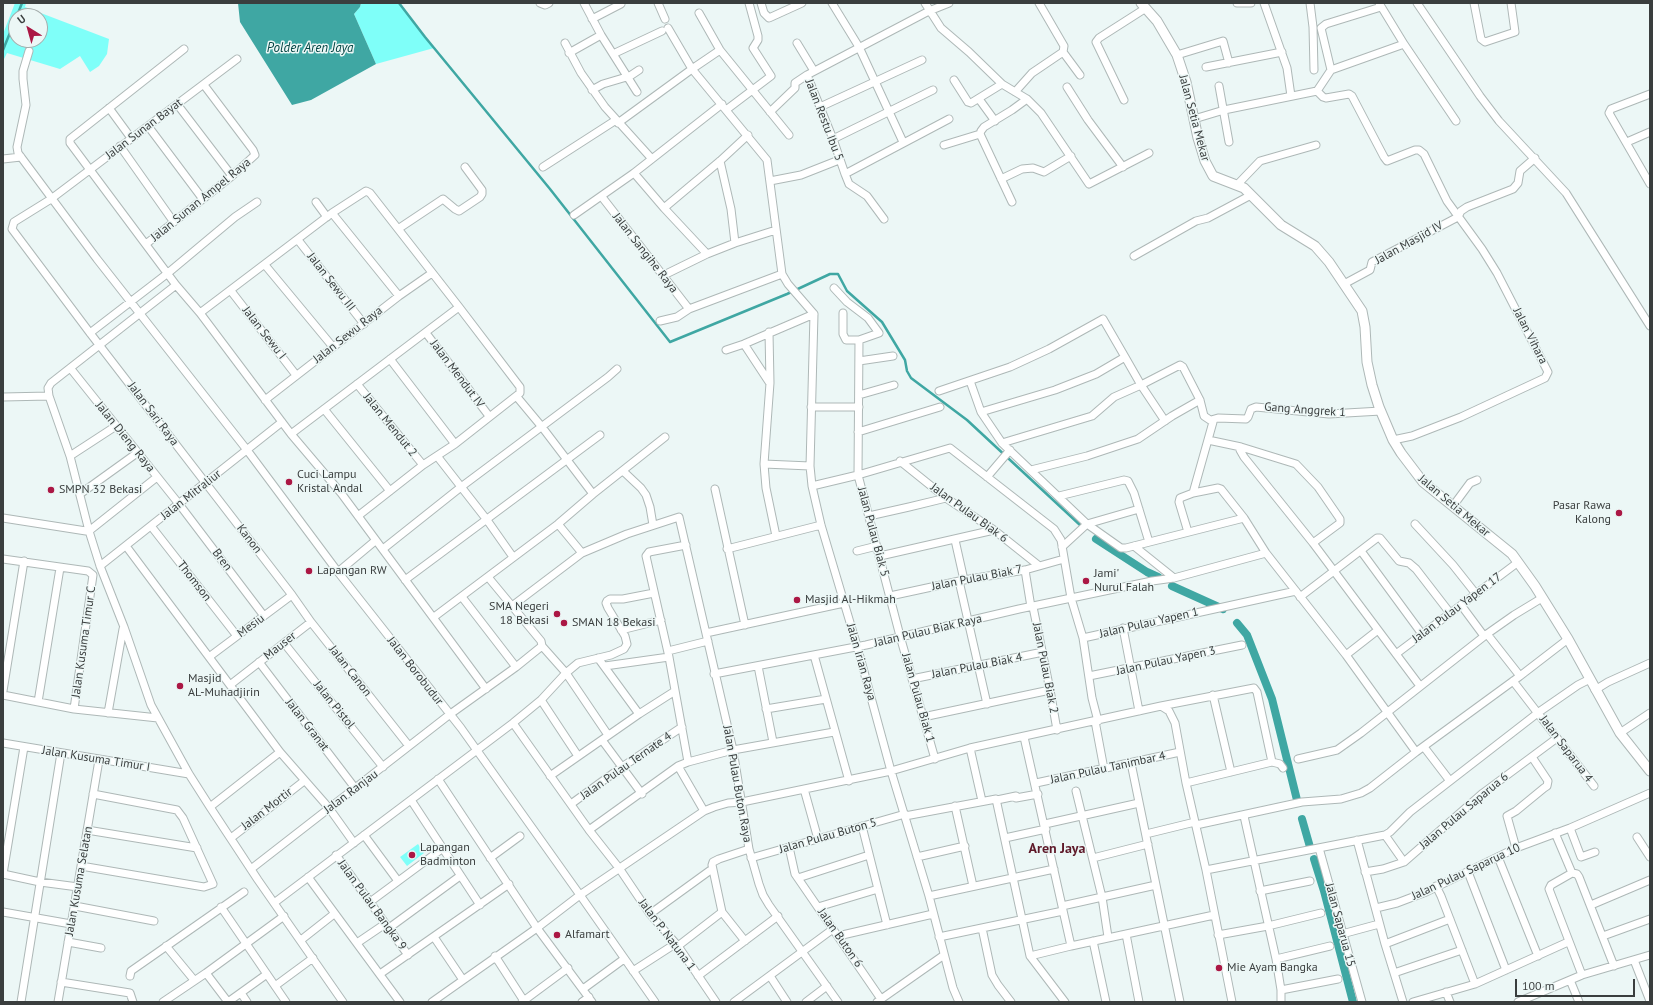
<!DOCTYPE html>
<style>
body{margin:0}
#map{position:relative;width:1653px;height:1005px;overflow:hidden;background:#ecf7f6;font-family:"PT Sans",sans-serif}
canvas{display:block}
.frame{position:absolute;inset:0;border:4px solid #3a3e3e;pointer-events:none}
.north{position:absolute;left:8px;top:8px;width:40px;height:40px;box-sizing:border-box;background:#ecf7f6;border:1px solid #a5adac;border-radius:50%;rotate:323deg;font-size:11px;font-weight:700;line-height:16px;text-align:center;color:#3a3e3e}
.north::after{content:'';display:block;margin:auto;width:14px;height:18px;background:#ab1744;clip-path:polygon(50% 0,100% 100%,50% 72%,0 100%)}
.scale{position:absolute;left:1515px;top:979px;width:120px;height:18px;box-sizing:border-box;border:2px solid #3a3e3e;border-top:0;padding-left:5px;font-size:12px;line-height:14px;white-space:nowrap;color:#3a3e3e;-webkit-text-stroke:3px #ecf7f6;paint-order:stroke}
</style>
<div id="map">
<canvas width="1653" height="1005"></canvas>
<div class="frame"></div>
<div class="north">U</div>
<div class="scale">100 m</div>
</div>
<script>
const ctx = document.querySelector('canvas').getContext('2d');
ctx.lineJoin = 'round';
function fill(path, color) {
  ctx.fillStyle = color;
  ctx.fill(path, 'evenodd');
}
function shape(rows) {
  const path = new Path2D();
  for (const r of rows) {
    path.moveTo(r[0], r[1]);
    for (let i = 2; i < r.length; i += 2) path.lineTo(r[i], r[i + 1]);
  }
  return path;
}
function strokePath(path, color, width, dash) {
  ctx.strokeStyle = color;
  ctx.lineWidth = width;
  ctx.lineCap = dash ? 'butt' : 'round';
  ctx.setLineDash(dash || []);
  ctx.stroke(path);
}
function drawText(font, color, halo, rows, align = 'center') {
  ctx.font = font + ' "PT Sans",sans-serif';
  ctx.lineWidth = 3;
  ctx.setLineDash([]);
  ctx.textBaseline = 'middle';
  ctx.strokeStyle = halo;
  ctx.fillStyle = color;
  for (const [text, x, y, turn = 0] of rows) {
    ctx.save();
    ctx.translate(x, y);
    ctx.rotate((+turn || 0) * Math.PI / 180);
    ctx.textAlign = isNaN(turn) ? turn : align;
    if (halo) ctx.strokeText(text, 0, 0);
    ctx.fillText(text, 0, 0);
    ctx.restore();
  }
}
fill(shape([
 [15,3,26,3,25,7,109,39,107,54,99,66,90,72,80,56,60,69,7,53,3,61,3,34],
 [16,16,40,16,40,40,16,40],
 [361,3,399,3,434,48,376,64,354,14,360,7],
 [418,844,424,853,407,866,400,857]
]), '#7ffff9');
fill(shape([
 [238,3,361,3,360,7,354,14,376,64,311,100,292,105,240,22]
]), '#3fa7a3');
strokePath(shape([
 [399,3,425,37,550,189,670,342,787,294,830,274,838,274,847,291,882,322,905,360,907,371,911,378,967,420,1080,525],
 [17,16,22,3],
 [3,50,16,18]
]), '#3fa7a3', 2.5);
strokePath(shape([
 [1096,539,1147,572,1158,577],
 [1172,586,1223,609],
 [1237,623,1247,635,1272,699,1297,800],
 [1302,819,1310,847],
 [1314,859,1324,891,1353,1002]
]), '#3fa7a3', 8);
const minor = shape([
 [540,3,545,5,549,3],
 [584,3,601,35,637,92],
 [658,3,665,19],
 [761,3,764,13,769,18,802,3],
 [832,3,859,47,903,142],
 [925,3,941,28,969,52,1002,84,1027,99,1041,113,1089,184,1149,153],
 [1237,3,1251,3],
 [1264,3,1287,68,1291,96],
 [1310,3,1313,27,1314,70],
 [1417,3,1480,96,1499,121,1566,193,1650,326],
 [1474,3,1481,39,1485,42,1515,32,1511,3],
 [699,13,720,50,692,69,767,160,782,274,788,284,814,314,810,466,812,486,821,525,857,646,891,771,929,896,953,988,959,1002],
 [592,19,621,4],
 [565,43,581,73,605,107,652,159],
 [797,43,814,71],
 [1404,44,1456,121],
 [184,49,70,139,70,143,176,285,200,313,291,434,341,493,486,689],
 [720,50,789,135],
 [29,51,23,71,23,79,26,105,17,147,18,153,97,259,247,450,338,572,461,728,580,895,655,1002],
 [1063,52,1080,75],
 [569,53,601,35],
 [613,54,662,31],
 [1177,55,1223,41,1229,63],
 [237,59,51,199,14,222,12,229,90,333,292,595,311,622,409,746],
 [1206,67,1282,52],
 [1331,70,1321,28,1326,24,1381,7],
 [954,80,968,102,971,103,1002,84],
 [1219,86,1229,142],
 [1067,87,1088,120,1123,167],
 [592,90,603,84,630,76,639,70],
 [1317,91,1323,97,1326,98,1349,94,1352,96,1384,157,1387,161,1415,150,1419,150,1424,154,1447,201,1482,249,1497,273,1548,372,1545,378,1461,417,1412,436,1393,440],
 [1015,92,1032,73,1063,52,1064,46,1039,3],
 [1650,94,1611,109,1609,113,1650,184],
 [979,99,995,121],
 [1124,100,1096,42,1099,38,1146,8],
 [177,104,232,176],
 [820,107,922,60],
 [109,108,131,138],
 [726,110,771,76,753,48,758,40,758,36,749,3],
 [770,112,795,88,795,83,807,75],
 [949,119,845,174,833,139,807,75,929,11,949,3],
 [1194,119,1224,110,1317,91,1331,70,1404,44,1379,3],
 [618,123,692,69,668,28],
 [148,126,202,198],
 [833,139,933,90],
 [1627,142,1650,132],
 [944,145,980,134],
 [120,146,173,221],
 [3,159,21,157],
 [720,161,731,209,735,243],
 [543,167,616,120],
 [634,173,664,208,707,254],
 [845,174,849,184,867,196,884,219],
 [1001,179,1022,169,1033,168,1044,172,1071,156],
 [770,181,801,175,839,160],
 [1237,185,1260,161,1316,145],
 [602,197,689,309],
 [316,202,327,217],
 [1012,202,980,134,981,131,984,127,1012,110,1027,99],
 [664,208,720,161,748,135],
 [332,213,399,296],
 [574,215,634,173,722,104],
 [1458,217,1461,211,1467,207,1513,189,1518,183,1520,171,1535,158],
 [398,229,443,199,455,209,459,211,480,197,482,194,482,190,465,167],
 [298,240,364,324],
 [146,244,232,176,255,155,253,150,204,85],
 [1134,256,1196,221,1208,218,1251,195],
 [265,265,333,347],
 [664,275,707,254,735,243,776,230],
 [1344,284,1370,270,1372,262,1458,217],
 [176,285,51,383,48,388,49,396,70,456,89,531,100,566,124,627,151,705,189,774,210,807,258,880,343,1002],
 [834,288,847,302,868,318,879,333,859,340,846,340,843,334,843,313],
 [231,291,296,375],
 [200,313,332,213,366,191,370,193,459,307,520,387,520,393,455,444,423,465,358,516],
 [660,321,677,317,689,309,782,274],
 [769,332,770,383,764,464,766,488,776,536],
 [90,333,168,273,235,217,257,202],
 [426,333,489,416],
 [859,340,858,475,900,636,935,759],
 [744,344,769,382],
 [726,350,744,344,814,314],
 [390,359,455,444],
 [859,361,893,356],
 [71,369,179,504,264,616],
 [970,381,981,412],
 [357,384,423,465],
 [939,391,1010,367,1049,349,1103,319,1125,357],
 [859,395,894,385],
 [3,397,49,396],
 [517,397,542,427,593,494],
 [265,400,399,296,432,273],
 [811,407,859,407],
 [324,409,390,491],
 [1211,420,1218,418,1246,419,1248,417,1251,409,1256,407,1329,414,1381,411],
 [858,432,940,407],
 [291,434,459,307],
 [1208,440,1241,447,1296,464,1318,487,1340,519,1340,523,1313,543],
 [1002,443,1092,416,1114,397,1141,385,1165,421],
 [1241,447,1240,450,1244,457,1313,543,1420,686],
 [70,456,116,426],
 [437,456,487,520,513,557],
 [900,461,946,498,994,530,1038,565],
 [764,464,810,466],
 [1031,470,1087,456,1138,439,1172,416,1200,400],
 [623,471,641,488,646,495,650,507,653,525],
 [987,477,1010,450],
 [812,486,858,475,950,448,1054,529,1061,540,1071,598,1083,638,1092,698,1098,721],
 [715,489,745,625],
 [1193,493,1213,422,1204,416,1200,400,1183,367,1180,365,1141,385,1125,357,1096,374,1055,390,981,412,1002,443,1087,524,1121,548,1126,548,1244,518],
 [80,494,137,453],
 [1059,496,1124,480,1128,481,1134,493,1149,542],
 [1453,506,1470,483,1477,480],
 [869,516,909,507,946,498],
 [3,518,86,531,89,531,157,477],
 [558,524,582,553],
 [1087,524,1139,509],
 [1415,524,1453,565,1476,594],
 [151,526,237,636],
 [1188,532,1179,502,1180,498,1193,493,1218,488,1221,489,1244,518,1266,553,1346,655,1416,752],
 [955,540,964,580],
 [686,545,649,552,646,556,669,657,688,762],
 [126,546,280,752,329,808,354,843],
 [1134,546,1174,578],
 [1062,547,1087,524],
 [383,549,461,487,608,377,617,369],
 [727,549,821,525],
 [857,551,877,546],
 [1361,551,1422,634],
 [880,556,994,530],
 [3,559,88,571,93,575,74,709],
 [100,566,282,422],
 [1025,570,1031,607],
 [338,572,375,541],
 [405,580,600,435],
 [959,581,987,704],
 [890,596,964,580,1025,570,1064,559],
 [462,597,516,667],
 [1300,597,1377,538,1380,538,1399,561,1409,563,1416,569,1450,613],
 [1461,605,1484,636],
 [512,606,582,553,627,534,679,517,733,750,749,849,759,884,763,895,769,905,838,1002],
 [1033,607,1050,690,1057,730],
 [434,617,558,524,593,494,665,437],
 [1123,628,1139,711],
 [621,630,661,620],
 [706,633,844,603],
 [1487,634,1520,676],
 [1083,638,1296,591],
 [284,643,383,767],
 [542,646,566,673,608,735],
 [668,651,708,641],
 [1396,654,1517,563],
 [814,655,849,781],
 [1346,655,1378,630],
 [209,657,292,595],
 [598,658,639,714],
 [259,662,355,788],
 [605,666,669,657],
 [758,666,773,742],
 [714,674,866,645,1019,609,1152,581,1174,578,1266,553],
 [1089,676,1242,645],
 [912,679,1043,652],
 [1513,681,1594,786],
 [230,685,311,622],
 [1595,690,1608,682,1650,663],
 [3,691,24,561],
 [3,695,74,709,158,718],
 [1213,695,1231,772],
 [541,700,578,756],
 [38,702,60,568],
 [1161,706,1254,688,1257,692,1272,762],
 [766,709,826,699],
 [108,713,123,629],
 [923,717,1050,690],
 [1095,721,1104,769],
 [513,723,589,830,619,868,650,914,678,946,716,1002],
 [1620,733,1650,713],
 [1024,737,1071,946,1214,915],
 [602,740,642,794],
 [3,743,189,774],
 [1424,747,1450,781],
 [970,748,982,801],
 [1298,759,1337,750,1361,733,1487,634,1514,615,1542,598],
 [1131,763,1180,1002],
 [678,766,704,811],
 [550,776,639,714,675,691],
 [438,779,537,928,592,1002],
 [1036,783,1180,752],
 [1186,783,1272,762,1280,764,1283,768],
 [804,789,818,839],
 [1076,791,1102,897,1108,937],
 [411,800,480,905],
 [997,800,1016,796,1016,798,1038,794],
 [571,804,622,767,682,727],
 [955,806,973,886],
 [210,807,280,752],
 [905,816,996,799,1030,956,1065,1002],
 [1244,816,1276,959,1281,990,1281,1002],
 [1045,824,1139,803],
 [1196,825,1302,802,1341,799,1361,793,1370,788,1416,752,1520,676,1568,639],
 [862,826,887,925],
 [1570,828,1581,857,1595,852],
 [87,830,197,848],
 [589,830,678,766,688,762,733,750,834,732],
 [1555,833,1572,873],
 [1146,834,1195,822],
 [364,835,398,881],
 [1385,835,1404,862],
 [1637,837,1650,857],
 [231,838,304,781],
 [1005,838,1046,829],
 [1357,840,1385,944,1403,1002],
 [789,847,795,874,881,999],
 [1319,848,1362,1002],
 [1516,848,1507,816,1516,811,1544,788,1547,786,1548,781,1532,757],
 [336,855,408,955],
 [917,857,965,846],
 [1498,857,1538,956],
 [490,858,520,836],
 [751,858,905,814],
 [1093,858,1148,844],
 [81,866,204,887,213,884,183,818,177,810,93,794],
 [251,869,449,715,516,667,542,646,541,641,488,577],
 [1206,870,1385,835,1390,832,1410,812,1539,712,1578,685,1590,679],
 [1365,872,1383,869,1404,862,1483,793,1557,738],
 [1468,872,1506,970],
 [1572,873,1551,885,1549,889,1582,975],
 [1572,873,1577,874,1579,877,1614,966],
 [3,874,24,747],
 [3,874,40,882,78,887],
 [308,877,400,1002],
 [798,878,869,855],
 [1436,886,1441,896,1475,984],
 [1260,891,1310,881],
 [929,896,1054,869],
 [370,902,443,848],
 [274,903,513,723,541,700,566,673,578,663,611,655,624,649,627,644,625,636,608,608,606,603,607,601,610,599,623,599,654,593],
 [1591,905,1650,880],
 [75,906,154,921],
 [1062,906,1156,885],
 [221,907,286,1002],
 [818,907,878,889],
 [1376,908,1397,903,1426,892,1516,848,1570,828,1650,793],
 [3,912,71,924],
 [650,914,712,869],
 [389,928,460,876],
 [982,928,992,975,998,985,1011,1002],
 [1126,934,1139,1002],
 [1342,934,1379,924],
 [1218,935,1268,926,1321,913],
 [838,936,933,914],
 [1603,936,1650,919],
 [434,937,463,980],
 [939,937,1063,911],
 [301,940,334,914],
 [745,941,722,912,712,865,713,862,719,859,749,849],
 [1093,941,1106,1002],
 [68,942,101,948],
 [357,943,385,924],
 [1385,944,1450,919],
 [166,946,194,980],
 [678,946,722,912],
 [495,956,524,1001],
 [1030,956,1071,946],
 [1276,959,1330,946],
 [1634,960,1650,1001],
 [633,971,675,944],
 [206,973,228,1002],
 [1394,973,1462,950],
 [380,974,509,884],
 [130,976,131,971,244,892],
 [698,976,778,916],
 [770,976,787,1002],
 [1570,980,1579,1002],
 [61,982,130,993,133,1002],
 [275,986,313,958],
 [583,989,624,959],
 [1281,990,1338,979],
 [1446,992,1450,1002],
 [241,993,247,1002],
 [21,1002,61,753],
 [58,1002,99,760],
 [163,1002,206,973,284,916],
 [228,1002,267,974],
 [432,1002,537,928,580,895,704,811,714,807,728,803,742,802,891,771,970,748,1161,706,1169,711,1175,723,1186,783,1206,870,1232,1002],
 [522,1002,568,968],
 [582,1002,589,997],
 [734,1002,833,929],
 [806,1002,827,986],
 [877,1002,944,955],
 [1413,1002,1475,984,1568,942],
 [1518,1002,1582,975,1650,955]
]);
const tertiary = shape([
 [1141,3,1157,21,1177,55,1186,82,1198,138,1205,161,1213,176,1244,188,1281,225,1315,246,1329,262,1362,311,1365,327,1367,362,1372,385,1379,407,1393,440,1401,453,1423,482,1512,554,1535,586,1568,639,1620,733,1650,771]
]);
strokePath(minor, '#aeb8b7', 9);
strokePath(tertiary, '#aeb8b7', 11);
strokePath(minor, '#fff', 7);
strokePath(tertiary, '#fff', 9);
for (const [x, y, r, color] of [
 [289,482,4,"#ab1744"],
 [51,490,4,"#ab1744"],
 [1619,513,4,"#ab1744"],
 [309,571,4,"#ab1744"],
 [1086,581,4,"#ab1744"],
 [797,600,4,"#ab1744"],
 [557,614,4,"#ab1744"],
 [564,623,4,"#ab1744"],
 [180,686,4,"#ab1744"],
 [412,855,4,"#ab1744"],
 [557,935,4,"#ab1744"],
 [1219,968,4,"#ab1744"]
]) {
  const dot = new Path2D();
  dot.arc(x, y, r, 0, 2 * Math.PI);
  ctx.fillStyle = color;
  ctx.fill(dot);
  strokePath(dot, '#ecf7f6', 1.5);
}
drawText('12px', '#3a3e3e', '#ecf7f6', [
 ["Jalan Setia Mekar",1194,118,75],
 ["Jalan Restu Ibu 5",824,120,69],
 ["Jalan Sunan Bayat",144,129,-37],
 ["Jalan Sunan Ampel Raya",201,200,-39],
 ["Jalan Masjid IV",1409,243,-29],
 ["Jalan Sangihe Raya",645,253,52],
 ["Jalan Sewu III",331,282,52],
 ["Jalan Sewu I",264,333,52],
 ["Jalan Sewu Raya",348,335,-38],
 ["Jalan Vihara",1530,336,63],
 ["Jalan Mendut IV",457,374,53],
 ["Gang Anggrek 1",1305,410,4],
 ["Jalan Sari Raya",153,414,53],
 ["Jalan Mendut 2",390,425,51],
 ["Jalan Dieng Raya",125,437,51],
 ["Jalan Mitraliur",191,495,-38],
 ["Jalan Setia Mekar",1454,506,40],
 ["Jalan Pulau Biak 6",969,513,36],
 ["Jalan Pulau Biak 5",873,532,75],
 ["Kanon",249,539,52],
 ["Bren",222,560,53],
 ["Jalan Pulau Biak 7",977,578,-11],
 ["Thomson",194,581,52],
 ["Jalan Pulau Yapen 17",1457,608,-37],
 ["Jalan Pulau Yapen 1",1149,623,-13],
 ["Mesiu",251,626,-36],
 ["Jalan Pulau Biak Raya",928,631,-13],
 ["Jalan Kusuma Timur C",84,642,-82],
 ["Mauser",280,646,-38],
 ["Jalan Pulau Yapen 3",1166,661,-12],
 ["Jalan Irian Raya",861,662,74],
 ["Jalan Pulau Biak 4",977,666,-11],
 ["Jalan Pulau Biak 2",1045,668,79],
 ["Jalan Canon",350,671,52],
 ["Jalan Borobudur",415,671,52],
 ["Jalan Pulau Biak 1",918,698,74],
 ["Jalan Pistol",334,705,51],
 ["Jalan Granat",307,725,52],
 ["Jalan Saparua 4",1566,749,53],
 ["Jalan Kusuma Timur I",96,759,9],
 ["Jalan Pulau Ternate 4",626,766,-35],
 ["Jalan Pulau Tanimbar 4",1108,768,-12],
 ["Jalan Pulau Buton Raya",737,784,80],
 ["Jalan Ranjau",351,792,-37],
 ["Jalan Mortir",267,809,-38],
 ["Jalan Pulau Saparua 6",1464,811,-40],
 ["Jalan Pulau Buton 5",828,836,-16],
 ["Jalan Pulau Saparua 10",1466,872,-25],
 ["Jalan Kusuma Selatan",79,881,-80],
 ["Jalan Pulau Bangka 9",372,905,54],
 ["Jalan Saparua 15",1340,925,75],
 ["Jalan P. Natuna 1",667,935,53],
 ["Jalan Buton 6",840,938,55]
]);
drawText('12px', '#3a3e3e', '#ecf7f6', [
 ["Cuci Lampu",297,475],
 ["Kristal Andal",297,489],
 ["SMPN 32 Bekasi",59,490],
 ["Pasar Rawa",1611,506,"right"],
 ["Kalong",1611,520,"right"],
 ["Lapangan RW",317,571],
 ["Jami'",1094,574],
 ["Nurul Falah",1094,588],
 ["Masjid Al-Hikmah",805,600],
 ["SMA Negeri",549,607,"right"],
 ["18 Bekasi",549,621,"right"],
 ["SMAN 18 Bekasi",572,623],
 ["Masjid",188,679],
 ["AL-Muhadjirin",188,693],
 ["Lapangan",420,848],
 ["Badminton",420,862],
 ["Alfamart",565,935],
 ["Mie Ayam Bangka",1227,968]
], 'left');
drawText('italic 13px', '#034543', '#ecf7f6', [
 ["Polder Aren Jaya",310,48]
]);
drawText('bold 14px', '#5e1929', '#ecf7f6', [
 ["Aren Jaya",1057,849]
]);
</script>
